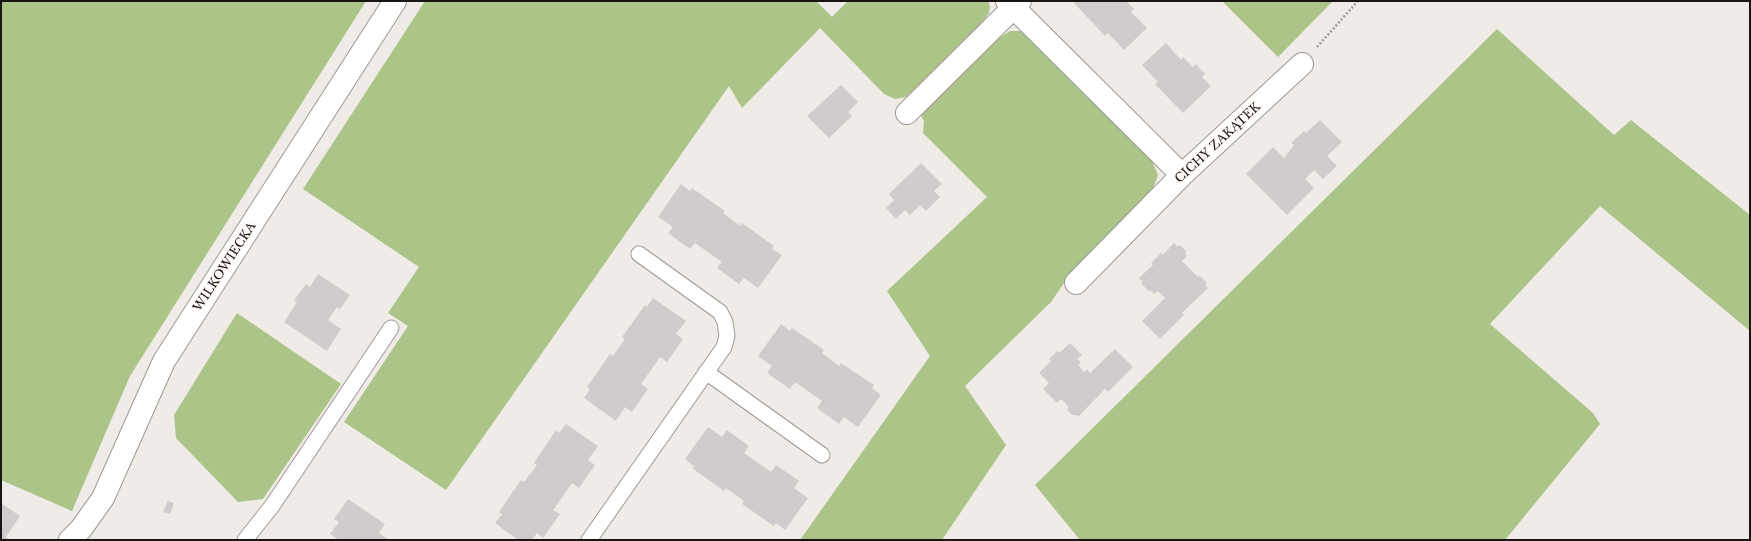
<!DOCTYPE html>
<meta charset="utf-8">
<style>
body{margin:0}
#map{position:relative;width:1751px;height:541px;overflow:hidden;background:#efebe6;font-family:"Libre Baskerville",serif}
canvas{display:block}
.frame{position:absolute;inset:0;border:2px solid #181614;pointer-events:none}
</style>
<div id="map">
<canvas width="1751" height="541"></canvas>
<div class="frame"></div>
</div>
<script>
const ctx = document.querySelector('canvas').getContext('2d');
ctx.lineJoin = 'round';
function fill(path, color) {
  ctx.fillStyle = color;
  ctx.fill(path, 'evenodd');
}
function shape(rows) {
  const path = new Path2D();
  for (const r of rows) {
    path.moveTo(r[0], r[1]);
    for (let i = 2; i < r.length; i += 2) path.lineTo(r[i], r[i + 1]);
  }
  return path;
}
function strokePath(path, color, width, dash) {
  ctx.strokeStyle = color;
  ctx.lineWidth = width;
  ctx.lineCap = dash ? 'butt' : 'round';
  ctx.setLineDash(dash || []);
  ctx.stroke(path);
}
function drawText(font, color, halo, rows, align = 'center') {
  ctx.font = font + ' "Libre Baskerville",serif';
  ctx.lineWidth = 4;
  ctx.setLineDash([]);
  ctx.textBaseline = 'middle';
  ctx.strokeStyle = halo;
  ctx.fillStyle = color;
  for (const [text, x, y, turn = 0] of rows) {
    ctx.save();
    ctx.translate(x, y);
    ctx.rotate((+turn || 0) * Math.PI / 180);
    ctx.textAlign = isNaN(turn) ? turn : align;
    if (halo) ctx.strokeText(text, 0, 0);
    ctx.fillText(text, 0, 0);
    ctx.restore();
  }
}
fill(shape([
 [1,1,366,1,130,376,72,511,1,480],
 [425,1,816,1,832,17,848,1,988,1,990,6,989,13,971,37,906,97,895,99,884,94,820,28,742,108,729,86,446,490,344,422,408,326,388,313,419,267,303,189],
 [1222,1,1333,1,1278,57],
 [1497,29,1614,135,1631,120,1750,215,1750,331,1600,206,1490,324,1593,413,1600,424,1505,540,1080,540,1035,485],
 [1010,31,1024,31,1149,154,1158,175,1150,196,1064,283,1051,302,965,386,1006,445,942,540,800,540,930,356,887,291,987,197,923,133,924,121,920,114,993,42],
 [237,313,341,384,263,499,238,502,176,438,174,415]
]), '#acc488');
fill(shape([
 [1076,1,1126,1,1134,9,1131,12,1147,28,1124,50,1108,33,1105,36,1074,3],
 [1166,43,1181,60,1183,57,1193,67,1196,64,1205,74,1202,77,1211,86,1183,113,1155,84,1158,82,1142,65],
 [841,85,858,102,848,112,852,116,829,138,807,116],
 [1320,120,1342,142,1327,156,1337,166,1323,179,1314,170,1305,179,1314,188,1287,215,1246,174,1273,147,1284,158,1294,145,1291,143,1304,131,1306,133],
 [921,163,942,184,934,191,940,197,926,211,920,205,910,215,905,210,896,219,886,208,894,200,889,194],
 [681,184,690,191,692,188,725,211,723,213,740,226,742,223,774,246,772,249,782,255,758,288,744,278,739,284,717,268,722,262,695,243,690,249,668,233,673,227,658,217],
 [1174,243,1177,246,1180,245,1186,251,1185,254,1187,256,1182,261,1198,277,1199,275,1207,283,1205,285,1208,288,1182,313,1184,315,1160,339,1142,321,1165,298,1158,291,1154,294,1150,290,1149,292,1141,283,1143,282,1139,278,1153,265,1151,263,1161,253,1163,255],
 [318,274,350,295,340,309,337,307,328,320,341,329,327,351,284,322,297,302,294,300,306,284,310,287],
 [653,298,686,321,676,334,683,339,667,362,660,357,651,370,641,384,648,389,632,412,625,407,616,421,584,398,590,389,587,387,610,354,613,356,625,339,622,337,645,305,647,307],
 [781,324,790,331,792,328,824,350,822,353,839,366,841,363,874,385,872,388,881,395,858,427,844,417,839,424,817,408,822,401,795,382,790,389,767,373,772,366,758,356],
 [1070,343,1082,355,1077,359,1081,362,1078,365,1084,372,1087,369,1090,373,1115,349,1133,367,1108,392,1105,389,1078,417,1076,415,1072,415,1067,410,1068,406,1061,399,1057,403,1043,389,1049,383,1039,373,1051,361,1049,359,1057,351,1059,353],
 [566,424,598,446,588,460,595,465,579,488,572,483,563,496,553,510,560,514,543,538,537,533,532,540,518,540,495,523,502,514,499,512,521,480,524,482,537,465,534,463,556,430,559,433],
 [708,427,722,437,727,430,749,446,744,453,771,472,776,465,799,481,794,488,808,498,785,530,776,523,774,526,742,504,744,501,726,488,724,491,692,468,694,466,685,459],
 [348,499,385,524,379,533,389,540,339,540,330,534,339,522,334,519],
 [168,501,174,503,170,514,163,512],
 [1,503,20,516,6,537,11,540,1,540]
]), '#d2cbcd');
const lane = shape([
 [706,372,822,455],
 [245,540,272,506,391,328],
 [589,540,724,347,727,336,725,322,720,312,639,254]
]);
const street = shape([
 [1007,1,1182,175],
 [907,113,1020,1],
 [1076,283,1182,175,1302,64],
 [70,540,81,529,103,498,164,361,395,1]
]);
strokePath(lane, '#9d9995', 17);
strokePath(street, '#9d9995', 24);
strokePath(shape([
 [1317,47,1358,1]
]), '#a09d99', 2.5, [2, 2]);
strokePath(lane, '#fff', 15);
strokePath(street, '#fff', 22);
drawText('12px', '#181614', '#fdf9f3', [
 ["CICHY ZAKĄTEK",1218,143,-43],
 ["WILKOWIECKA",225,267,-57]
]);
</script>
